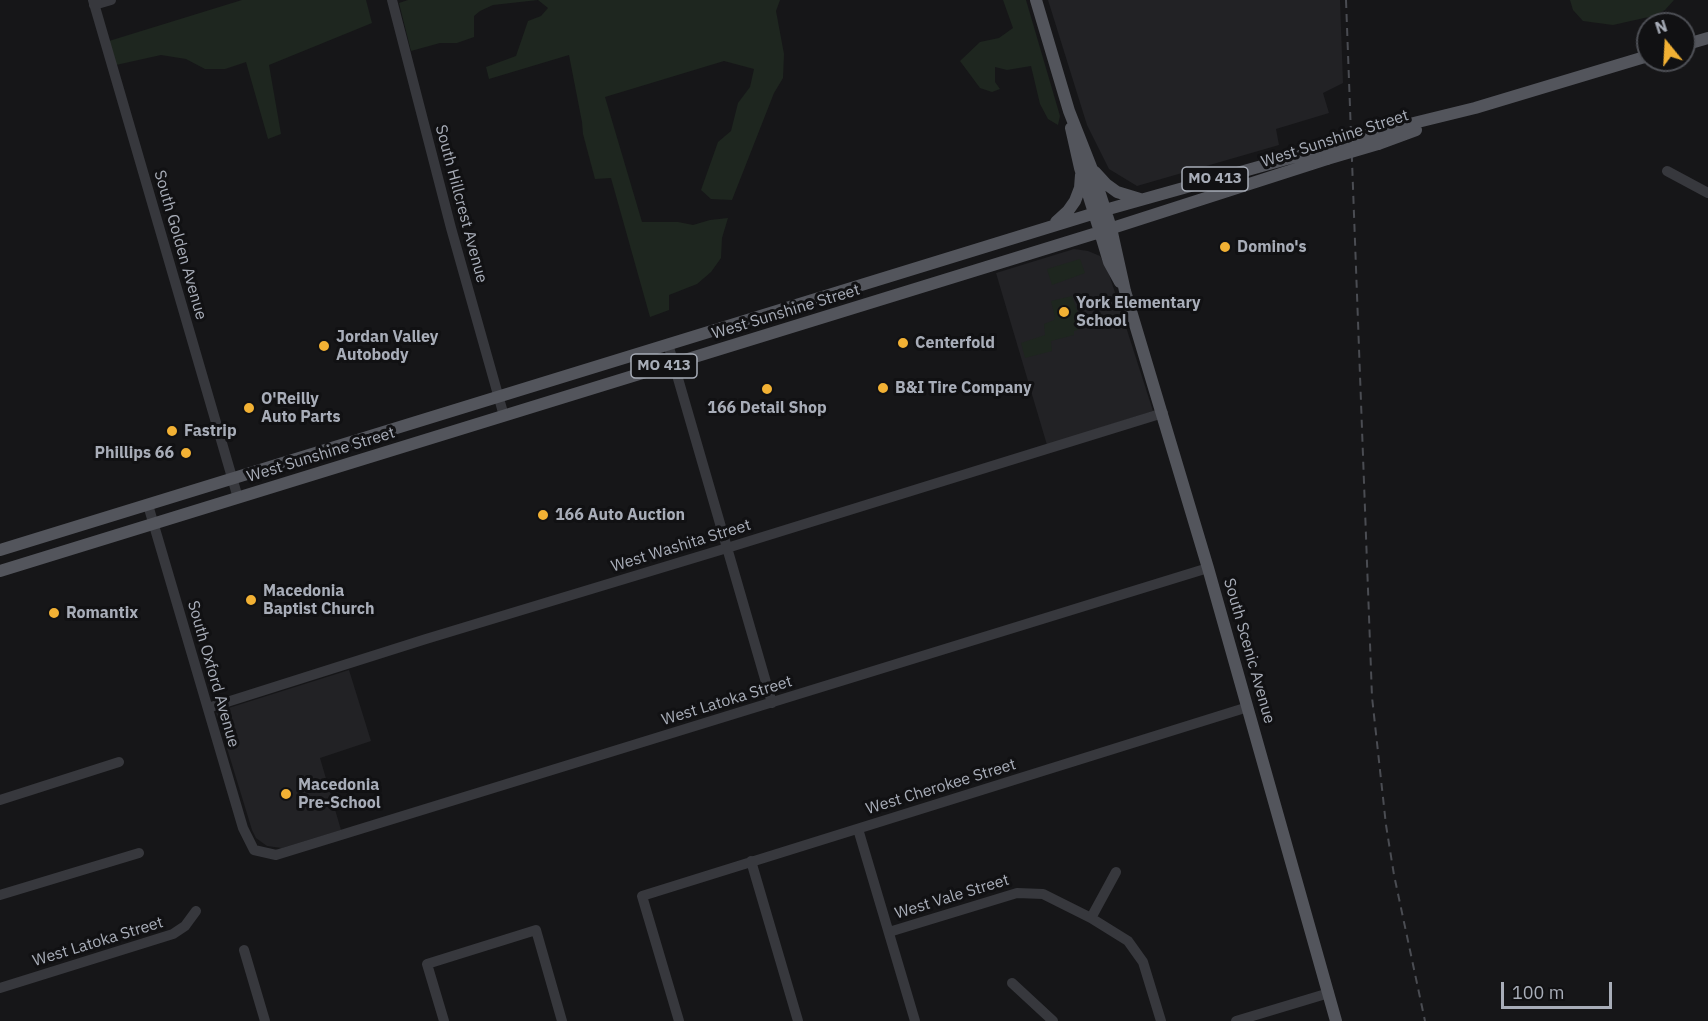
<!DOCTYPE html>
<style>
body{margin:0}
#map{position:relative;width:1708px;height:1021px;overflow:hidden;background:#161618;font-family:"IBM Plex Sans",sans-serif}
canvas{display:block}
.north{position:absolute;left:1636px;top:12px;width:60px;height:60px;box-sizing:border-box;background:#111113;border:2px solid #4d4f55;border-radius:50%;rotate:342deg;font-size:16px;font-weight:700;line-height:24px;text-align:center;color:#a8adb8}
.north::after{content:'';display:block;margin:auto;width:21px;height:27px;background:#f2b134;clip-path:polygon(50% 0,100% 100%,50% 72%,0 100%)}
.scale{position:absolute;left:1501px;top:982px;width:111px;height:27px;box-sizing:border-box;border:3px solid #a8adb8;border-top:0;padding-left:8px;font-size:18px;line-height:21px;white-space:nowrap;color:#a8adb8;-webkit-text-stroke:4px #111113;paint-order:stroke}
</style>
<div id="map">
<canvas width="1708" height="1021"></canvas>
<div class="north">N</div>
<div class="scale">100 m</div>
</div>
<script>
const ctx = document.querySelector('canvas').getContext('2d');
ctx.lineJoin = 'round';
function fill(path, color) {
  ctx.fillStyle = color;
  ctx.fill(path, 'evenodd');
}
function shape(rows) {
  const path = new Path2D();
  for (const r of rows) {
    path.moveTo(r[0], r[1]);
    for (let i = 2; i < r.length; i += 2) path.lineTo(r[i], r[i + 1]);
  }
  return path;
}
function strokePath(path, color, width, dash) {
  ctx.strokeStyle = color;
  ctx.lineWidth = width;
  ctx.lineCap = dash ? 'butt' : 'round';
  ctx.setLineDash(dash || []);
  ctx.stroke(path);
}
function drawText(font, color, halo, rows, align = 'center') {
  ctx.font = font + ' "IBM Plex Sans",sans-serif';
  ctx.lineWidth = 6;
  ctx.setLineDash([]);
  ctx.textBaseline = 'middle';
  ctx.strokeStyle = halo;
  ctx.fillStyle = color;
  for (const [text, x, y, turn = 0] of rows) {
    ctx.save();
    ctx.translate(x, y);
    ctx.rotate((+turn || 0) * Math.PI / 180);
    ctx.textAlign = isNaN(turn) ? turn : align;
    if (halo) ctx.strokeText(text, 0, 0);
    ctx.fillText(text, 0, 0);
    ctx.restore();
  }
}
fill(shape([
 [1048,0,1340,0,1343,83,1323,93,1329,113,1276,129,1279,145,1137,186,1109,169,1087,125],
 [1074,249,1088,251,1100,256,1108,271,1153,411,1047,445,996,273],
 [349,670,371,741,320,758,341,830,282,848,267,846,256,838,252,830,216,712]
]), '#222225');
fill(shape([
 [242,0,366,0,372,23,269,65,281,134,268,139,246,62,225,69,205,69,186,59,161,55,116,65,109,41],
 [408,0,780,0,776,11,784,54,783,78,774,93,732,200,711,199,701,190,718,142,731,131,738,103,750,87,754,69,724,61,605,97,642,222,678,222,693,225,710,220,728,218,722,238,721,258,711,272,697,284,669,295,669,310,650,317,611,178,595,179,583,134,582,122,569,55,489,79,486,67,516,56,528,21,541,16,548,8,538,0,493,5,480,11,474,16,474,37,457,43,440,43,411,51,399,3],
 [1003,0,1026,0,1060,116,1058,125,1048,119,1040,104,1031,66,1007,70,995,67,995,82,1000,89,992,92,980,88,960,61,980,42,999,38,1013,28],
 [1570,0,1674,0,1665,10,1653,16,1613,25,1583,21,1573,10],
 [1080,259,1085,273,1052,285,1047,269],
 [1072,296,1083,328,1074,331,1074,335,1051,341,1052,351,1025,358,1021,343,1045,335,1044,324,1054,320,1055,317,1051,301]
]), '#1e261f');
strokePath(shape([
 [93,0,238,498],
 [392,0,451,228,504,416],
 [94,5,111,0],
 [1667,171,1708,193],
 [668,344,772,703],
 [148,505,243,828,254,850,276,855,1208,568],
 [208,708,426,639,727,548,1163,413],
 [0,800,119,762],
 [858,829,915,1021],
 [751,861,798,1021],
 [0,895,139,853],
 [1091,918,1116,872],
 [889,932,1017,893,1043,894,1091,918,1128,941,1143,962,1161,1021],
 [244,950,265,1021],
 [1012,983,1053,1021],
 [0,988,173,934,185,926,196,911],
 [444,1021,427,964,536,930,562,1021],
 [679,1021,642,896,1248,707],
 [1236,1021,1329,993]
]), '#37383d', 10);
strokePath(shape([
 [1036,0,1069,111,1093,172,1111,228,1125,291,1208,568,1336,1021],
 [1684,45,1708,38],
 [1071,128,1080,168,1100,232,1109,262,1120,282],
 [1377,132,1475,108,1648,56],
 [1378,144,1416,130],
 [1095,172,1106,184,1117,192,1140,199],
 [1056,222,1068,211,1075,201,1080,188,1081,175],
 [0,550,1105,210,1326,148],
 [0,571,1100,232,1327,159]
]), '#53555c', 12);
strokePath(shape([
 [1346,0,1372,697,1386,825,1394,875,1425,1021]
]), '#4a4c52', 2, [8, 6]);
strokePath(shape([
 [1326,148,1377,132],
 [1327,159,1378,144]
]), '#53555c', 12);
for (const [x, y, r, color] of [
 [1225,247,6,"#f2b134"],
 [1064,312,6,"#f2b134"],
 [903,343,6,"#f2b134"],
 [324,346,6,"#f2b134"],
 [883,388,6,"#f2b134"],
 [767,389,6,"#f2b134"],
 [249,408,6,"#f2b134"],
 [172,431,6,"#f2b134"],
 [186,453,6,"#f2b134"],
 [543,515,6,"#f2b134"],
 [251,600,6,"#f2b134"],
 [54,613,6,"#f2b134"],
 [286,794,6,"#f2b134"]
]) {
  const dot = new Path2D();
  dot.arc(x, y, r, 0, 2 * Math.PI);
  ctx.fillStyle = color;
  ctx.fill(dot);
  strokePath(dot, '#111113', 2);
}
for (const [x, y, w] of [
 [1215,179,66],
 [664,366,66]
]) {
  const box = new Path2D();
  box.roundRect(x - w / 2, y - 12, w, 24, 4.5);
  ctx.fillStyle = '#111113';
  ctx.fill(box);
  strokePath(box, '#a8adb8', 1.5);
}
drawText('bold 15px', '#a8adb8', null, [
 ["MO 413",1215,179],
 ["MO 413",664,366]
]);
drawText('16px', '#a8adb8', '#111113', [
 ["West Sunshine Street",1335,139,-18],
 ["South Hillcrest Avenue",461,204,75],
 ["South Golden Avenue",180,245,74],
 ["West Sunshine Street",786,312,-17],
 ["West Sunshine Street",321,455,-17],
 ["West Washita Street",681,546,-17],
 ["South Scenic Avenue",1249,651,74],
 ["South Oxford Avenue",213,674,74],
 ["West Latoka Street",727,701,-17],
 ["West Cherokee Street",941,787,-17],
 ["West Vale Street",952,897,-17],
 ["West Latoka Street",98,942,-17]
]);
drawText('bold 16px', '#a8adb8', '#111113', [
 ["Domino's",1237,247],
 ["York Elementary",1076,303],
 ["School",1076,321],
 ["Jordan Valley",336,337],
 ["Autobody",336,355],
 ["Centerfold",915,343],
 ["B&I Tire Company",895,388],
 ["O'Reilly",261,399],
 ["Auto Parts",261,417],
 ["166 Detail Shop",767,408,"center"],
 ["Fastrip",184,431],
 ["Phillips 66",174,453,"right"],
 ["166 Auto Auction",555,515],
 ["Macedonia",263,591],
 ["Baptist Church",263,609],
 ["Romantix",66,613],
 ["Macedonia",298,785],
 ["Pre-School",298,803]
], 'left');
</script>
